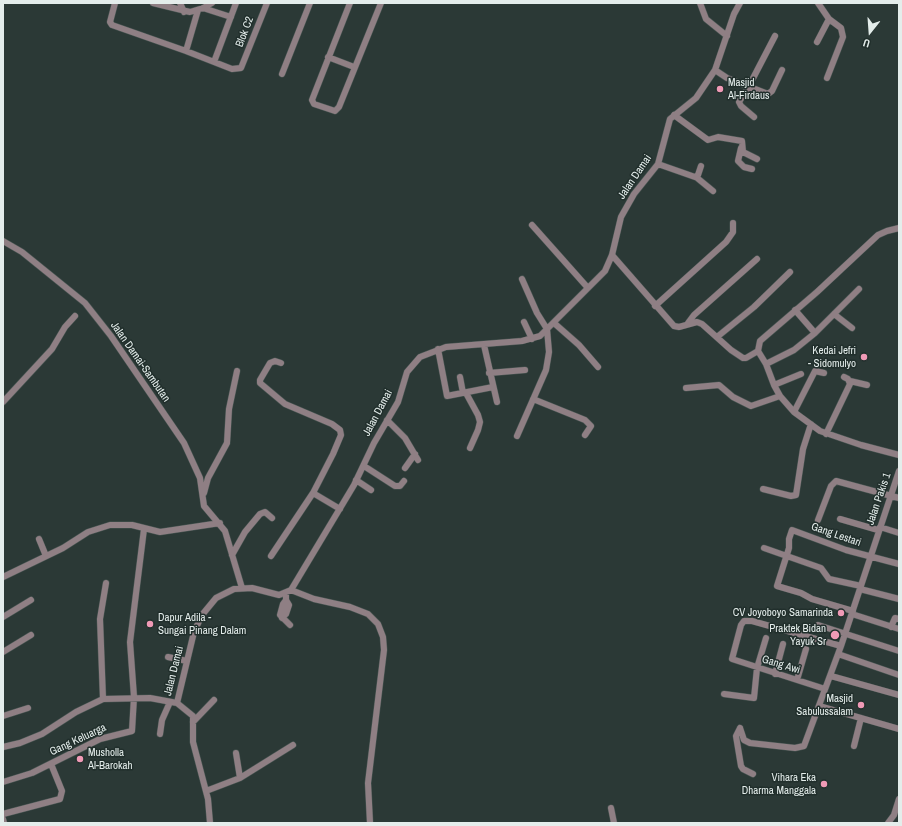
<!DOCTYPE html>
<style>
body{margin:0}
#map{position:relative;width:902px;height:826px;overflow:hidden;background:#2b3936;font-family:"Archivo Narrow",sans-serif}
canvas{display:block}
.frame{position:absolute;inset:0;border:4px solid #e4edeb;pointer-events:none}
.north{position:absolute;left:850px;top:12px;width:40px;height:40px;-webkit-text-stroke:3px #212f2c;paint-order:stroke;rotate:197deg;font-size:11px;font-weight:700;line-height:16px;text-align:center;color:#e4edeb}
.north::after{content:'';display:block;margin:auto;width:14px;height:18px;background:#e4edeb;clip-path:polygon(50% 0,100% 100%,50% 72%,0 100%)}
</style>
<div id="map">
<canvas width="902" height="826"></canvas>
<div class="frame"></div>
<div class="north">U</div>
</div>
<script>
const ctx = document.querySelector('canvas').getContext('2d');
ctx.lineJoin = 'round';
function shape(rows) {
  const path = new Path2D();
  for (const r of rows) {
    path.moveTo(r[0], r[1]);
    for (let i = 2; i < r.length; i += 2) path.lineTo(r[i], r[i + 1]);
  }
  return path;
}
function strokePath(path, color, width, dash) {
  ctx.strokeStyle = color;
  ctx.lineWidth = width;
  ctx.lineCap = dash ? 'butt' : 'round';
  ctx.setLineDash(dash || []);
  ctx.stroke(path);
}
function drawText(font, color, halo, rows, align = 'center') {
  ctx.font = font + ' "Archivo Narrow",sans-serif';
  ctx.lineWidth = 3;
  ctx.setLineDash([]);
  ctx.textBaseline = 'middle';
  ctx.strokeStyle = halo;
  ctx.fillStyle = color;
  for (const [text, x, y, turn = 0] of rows) {
    ctx.save();
    ctx.translate(x, y);
    ctx.rotate((+turn || 0) * Math.PI / 180);
    ctx.textAlign = isNaN(turn) ? turn : align;
    if (halo) ctx.strokeText(text, 0, 0);
    ctx.fillText(text, 0, 0);
    ctx.restore();
  }
}
const minor = shape([
 [115,3,110,22,112,25,186,51,198,10],
 [153,3,190,12,203,8,212,3],
 [180,3,184,12],
 [350,3,312,100,314,104,335,111,339,107,381,3],
 [700,3,706,19,727,36],
 [203,8,231,17],
 [817,42,829,19,818,3],
 [186,51,232,69,241,68,267,3],
 [328,57,354,67],
 [214,62,236,3],
 [715,70,727,78,768,94,772,91,782,70],
 [282,74,310,3],
 [827,78,843,37,841,28,829,19],
 [674,115,708,140,718,137,742,141,743,152,757,159],
 [754,117,741,106,739,102,749,86,775,36],
 [741,148,738,161,744,167,752,169],
 [658,164,695,177,698,175,701,166],
 [696,177,713,191],
 [532,225,588,288],
 [3,241,22,252,85,303,111,336,184,443,200,478,204,506,225,531,242,588],
 [612,255,674,326,679,327,697,322,702,324,731,350,743,358,746,358,758,351,760,341,817,292,878,235,887,231,899,228],
 [655,306,726,242,733,232,733,223],
 [795,310,815,333],
 [834,314,852,328],
 [524,322,532,339],
 [554,323,579,345,598,367],
 [688,323,694,315,757,259],
 [717,337,754,307,790,272],
 [484,345,497,402],
 [438,349,447,396,493,387],
 [758,351,766,364,774,385,801,374],
 [281,363,275,361,270,363,260,380,260,383,285,404,332,424,340,430,341,435,333,454,313,493,340,509],
 [766,364,794,350,815,333,859,289],
 [489,373,525,370],
 [460,377,463,393],
 [850,381,867,385],
 [774,385,780,396,794,412,820,431,861,445,899,455],
 [686,388,719,385,733,397,751,406,780,396],
 [466,393,478,415,480,422,478,430,470,448],
 [533,399,585,420,591,426,585,435],
 [3,402,52,349,65,327,75,316],
 [794,412,815,371,824,373],
 [387,420,405,438,418,460],
 [826,434,850,384,848,379,844,377],
 [517,436,546,370,549,352,547,329,537,313,522,279],
 [364,466,395,486,400,486,404,481],
 [405,468,415,454],
 [356,480,371,490],
 [763,489,791,496,796,495,803,449,811,424],
 [204,493,208,478,227,443,229,409,237,371],
 [840,519,878,530],
 [818,520,831,486,836,481,899,498],
 [880,527,899,533],
 [39,539,46,556],
 [764,548,821,568,829,579,861,586],
 [232,555,245,532,260,514,265,512,272,518],
 [271,556,313,493],
 [3,577,63,548,88,532,110,525,132,525,160,532,220,523],
 [860,589,899,599],
 [291,590,314,599,350,607,368,614,378,624,383,637,384,650,368,783,370,823],
 [286,593,286,600,283,604,280,615,290,625],
 [853,611,812,599,801,593,777,586,789,548,789,539,792,530,846,550,899,564],
 [852,614,899,629],
 [3,617,31,600],
 [282,618,286,614,289,605,286,600],
 [818,625,899,651],
 [891,627,895,618,899,619],
 [3,652,31,635],
 [838,654,899,675],
 [168,657,187,661],
 [775,674,783,644],
 [831,676,899,695],
 [797,680,806,649],
 [825,689,732,659,741,625,744,621,752,621,841,646],
 [724,694,754,698,757,668,766,638],
 [103,699,100,619,106,583],
 [819,706,899,729],
 [3,716,28,708],
 [193,722,214,700],
 [740,728,744,740,750,743,795,748,804,746,841,646,899,471],
 [740,728,736,736,741,766,743,769,753,774],
 [160,734,162,720,170,702],
 [854,746,861,718],
 [3,747,20,743,42,734,76,712,103,699,150,698,177,703],
 [236,753,240,778],
 [3,782,32,773,100,739,132,731,134,697,130,642,144,529],
 [206,791,240,778,293,745],
 [611,808,614,823],
 [3,814,60,799,62,791,51,764],
 [3,819,4,823],
 [210,823,208,799,193,742,193,716,177,703,194,632,202,615,216,598,234,589,252,588,279,595,291,590,354,485,374,443,398,402,407,372,420,357,446,347,522,341,540,336,605,271,612,255,621,217,634,194,658,164,670,119,696,98,715,70,734,14,740,3],
 [888,823,894,815,899,799]
]);
strokePath(minor, '#495653', 7);
strokePath(minor, '#8f7f84', 6);
for (const [x, y, r, color] of [
 [720,89,4,"#f09ab6"],
 [864,357,4,"#f09ab6"],
 [841,613,4,"#f09ab6"],
 [150,624,4,"#f09ab6"],
 [835,635,5,"#f09ab6"],
 [861,705,4,"#f09ab6"],
 [80,759,4,"#f09ab6"],
 [824,784,4,"#f09ab6"]
]) {
  const dot = new Path2D();
  dot.arc(x, y, r, 0, 2 * Math.PI);
  ctx.fillStyle = color;
  ctx.fill(dot);
  strokePath(dot, '#212f2c', 1.5);
}
drawText('11px', '#e4edeb', '#212f2c', [
 ["Blok C2",245,32,-69],
 ["Jalan Damai",635,177,-56],
 ["Jalan Damai-Sambutan",140,362,55],
 ["Jalan Damai",378,413,-62],
 ["Jalan Pakis 1",879,499,-71],
 ["Gang Lestari",836,535,19],
 ["Gang Awi",781,665,17],
 ["Jalan Damai",174,671,-76],
 ["Gang Keluarga",78,740,-25]
]);
drawText('11px', '#e4edeb', '#212f2c', [
 ["Masjid",728,83,"left"],
 ["Al-Firdaus",728,96,"left"],
 ["Kedai Jefri",856,351],
 ["- Sidomulyo",856,364],
 ["CV Joyoboyo Samarinda",833,613],
 ["Dapur Adila -",158,618,"left"],
 ["Sungai Pinang Dalam",158,631,"left"],
 ["Praktek Bidan",826,629],
 ["Yayuk Sr",826,642],
 ["Masjid",853,699],
 ["Sabulussalam",853,712],
 ["Musholla",88,753,"left"],
 ["Al-Barokah",88,766,"left"],
 ["Vihara Eka",816,778],
 ["Dharma Manggala",816,791]
], 'right');
</script>
